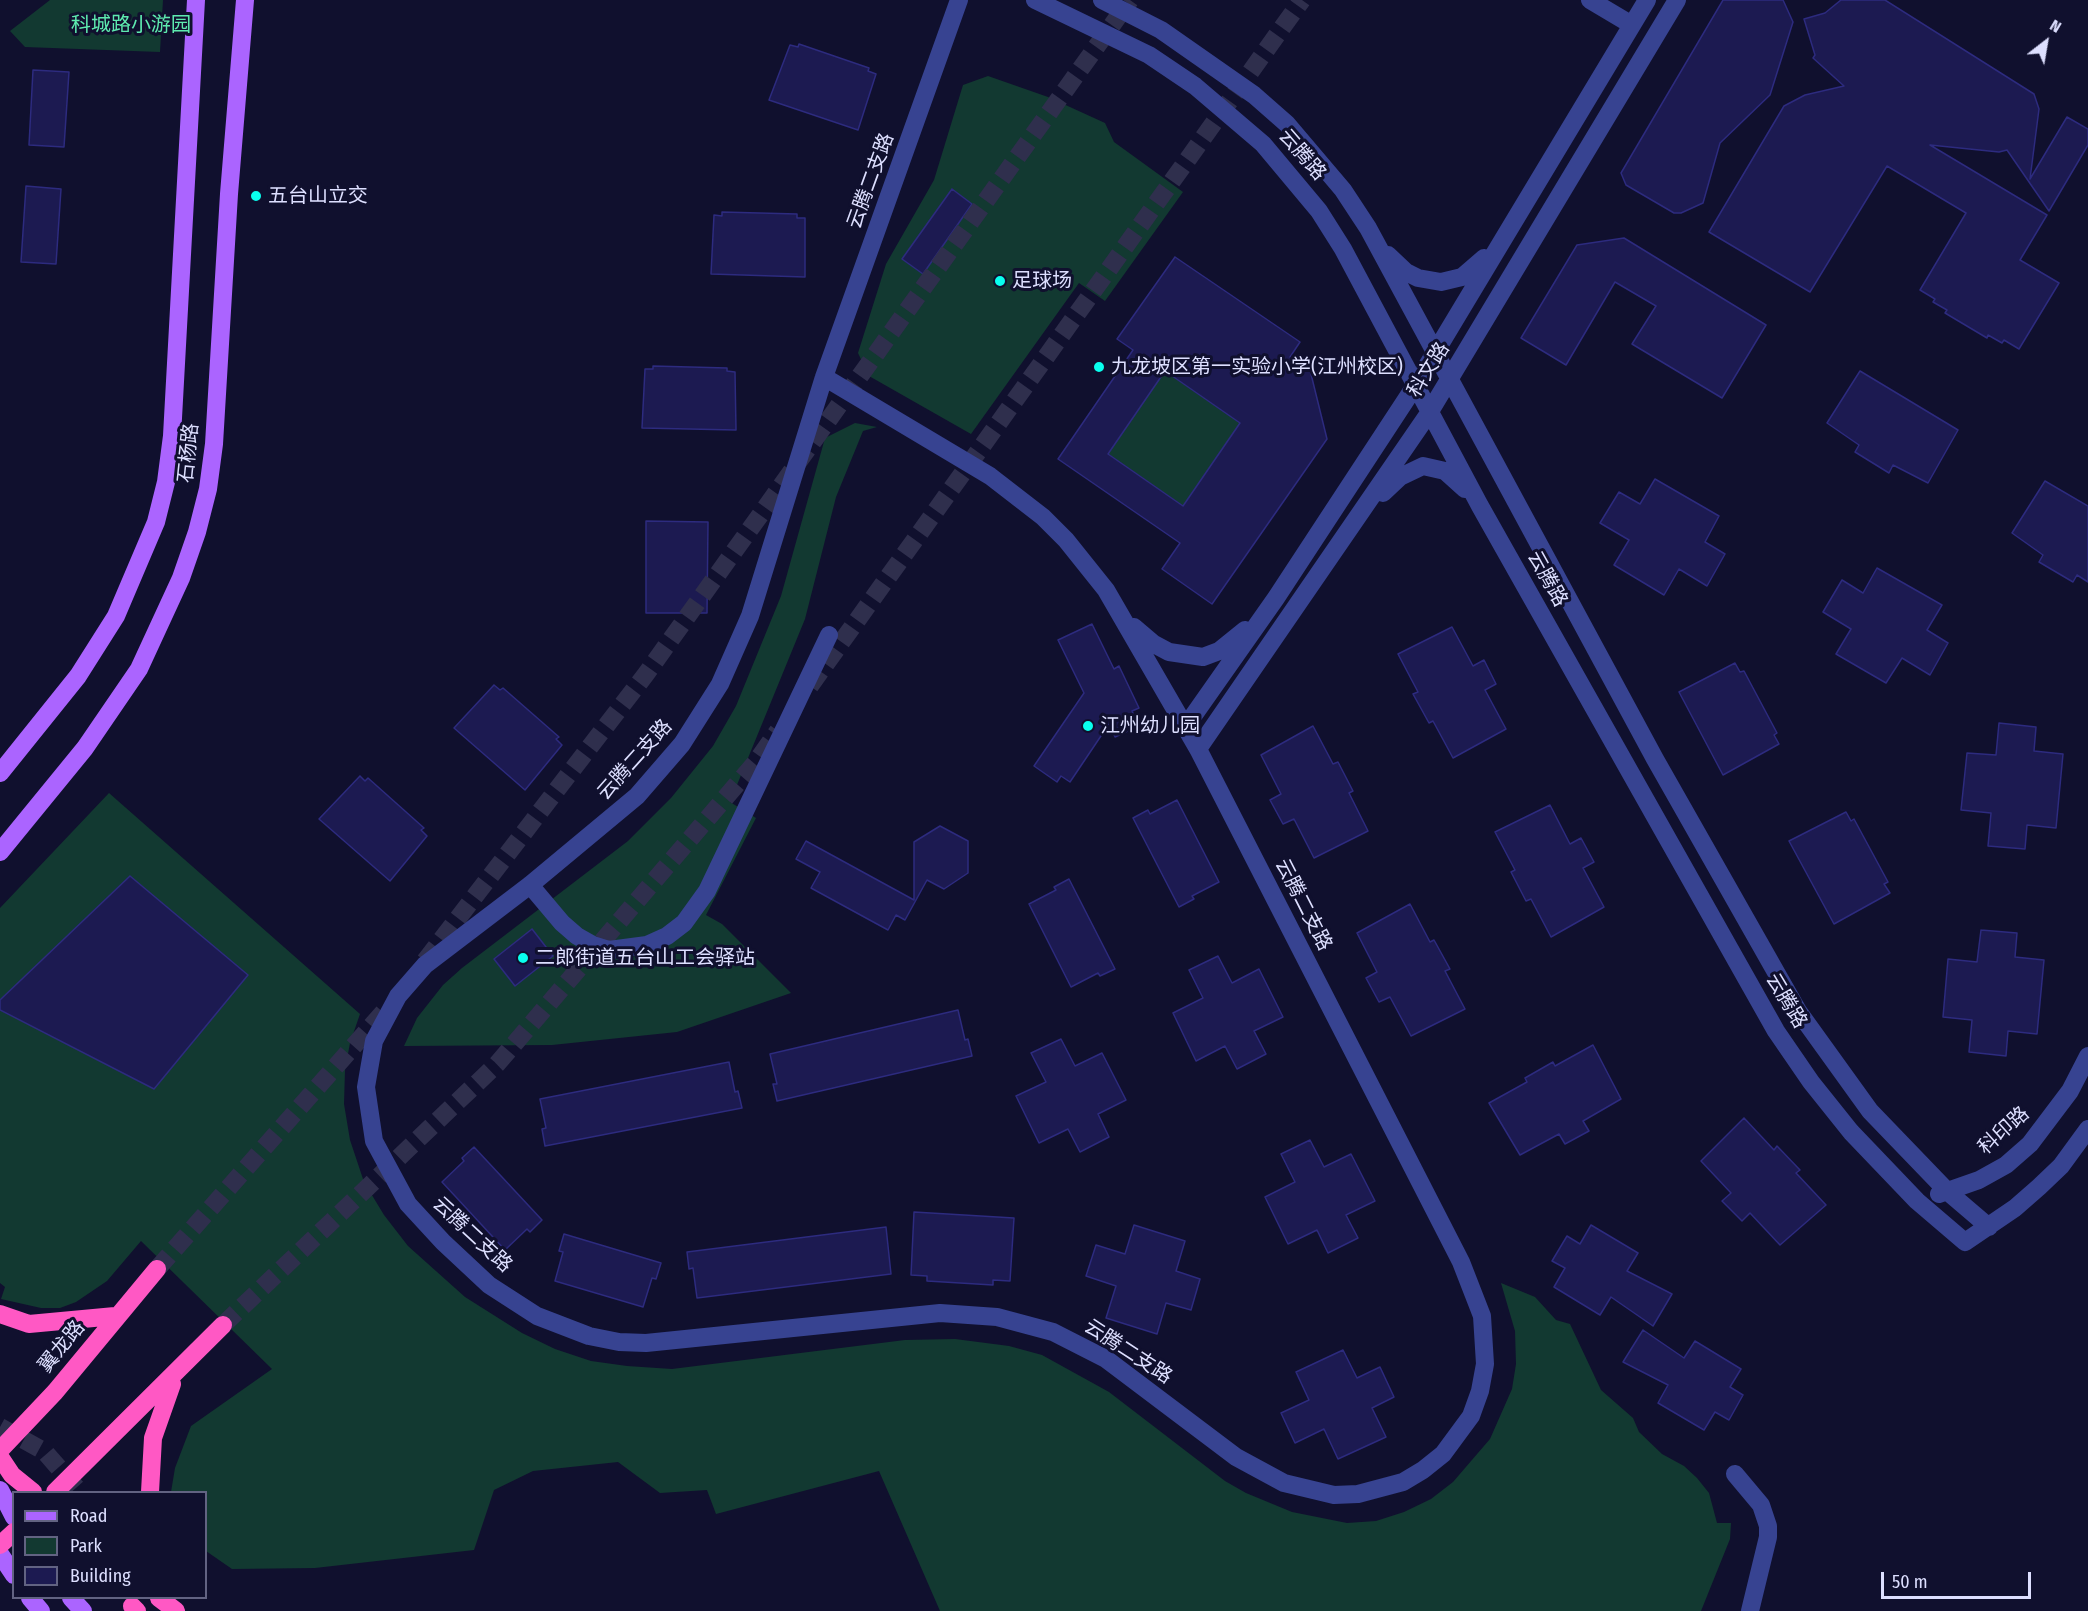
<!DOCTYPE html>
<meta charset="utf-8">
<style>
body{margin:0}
#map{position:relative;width:2088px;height:1611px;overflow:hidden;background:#10102e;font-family:"Fira Sans Condensed",sans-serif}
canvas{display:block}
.legend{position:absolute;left:12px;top:1491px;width:195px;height:108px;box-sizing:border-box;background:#10102e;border:2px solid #626382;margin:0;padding:8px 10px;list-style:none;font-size:18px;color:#dddfff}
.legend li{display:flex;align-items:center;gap:12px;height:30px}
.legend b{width:30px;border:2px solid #626382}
.north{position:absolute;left:2016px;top:12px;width:60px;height:60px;-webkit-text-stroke:4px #10102e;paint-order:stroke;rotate:31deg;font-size:16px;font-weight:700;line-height:24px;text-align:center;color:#dddfff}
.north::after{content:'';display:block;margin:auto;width:21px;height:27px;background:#dddfff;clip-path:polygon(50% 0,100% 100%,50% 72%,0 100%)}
.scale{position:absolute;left:1881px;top:1572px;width:150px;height:27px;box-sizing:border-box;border:3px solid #dddfff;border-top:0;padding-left:8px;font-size:18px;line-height:21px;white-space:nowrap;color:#dddfff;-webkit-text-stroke:4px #10102e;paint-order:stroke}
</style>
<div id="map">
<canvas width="2088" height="1611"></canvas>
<ul class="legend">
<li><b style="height:8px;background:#ab64ff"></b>Road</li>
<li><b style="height:16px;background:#123931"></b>Park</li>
<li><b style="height:16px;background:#1c1a51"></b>Building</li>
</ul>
<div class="north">N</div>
<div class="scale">50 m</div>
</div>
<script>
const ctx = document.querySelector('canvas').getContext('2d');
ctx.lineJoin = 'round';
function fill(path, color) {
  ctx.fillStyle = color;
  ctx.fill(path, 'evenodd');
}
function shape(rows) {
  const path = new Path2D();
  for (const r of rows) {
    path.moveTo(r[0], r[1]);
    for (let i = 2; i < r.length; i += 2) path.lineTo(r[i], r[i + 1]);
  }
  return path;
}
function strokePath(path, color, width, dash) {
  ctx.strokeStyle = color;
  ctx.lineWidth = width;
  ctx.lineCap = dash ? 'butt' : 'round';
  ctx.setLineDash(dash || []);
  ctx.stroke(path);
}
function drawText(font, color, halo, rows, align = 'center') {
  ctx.font = font + ' "Fira Sans Condensed","Noto Sans SC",sans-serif';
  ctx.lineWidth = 6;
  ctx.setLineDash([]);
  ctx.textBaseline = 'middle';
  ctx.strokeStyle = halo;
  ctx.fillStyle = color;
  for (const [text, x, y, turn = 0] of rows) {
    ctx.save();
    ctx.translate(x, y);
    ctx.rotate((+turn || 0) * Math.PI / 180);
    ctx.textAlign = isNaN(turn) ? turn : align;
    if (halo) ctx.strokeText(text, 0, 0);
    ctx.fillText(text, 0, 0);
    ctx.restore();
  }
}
fill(shape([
 [50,0,163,0,160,52,25,47,10,31],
 [988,76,1048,97,1105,123,1114,142,1183,192,1105,301,1079,283,971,434,869,376,858,353,886,264,934,180,963,85],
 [952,190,972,204,923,273],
 [1165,371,1240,423,1183,506,1108,454],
 [855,423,877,427,863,431,836,497,805,619,730,802,756,818,706,915,722,924,791,993,677,1032,552,1045,404,1046,417,1018,443,985,462,968,628,841,671,798,713,746,736,706,781,596,825,438],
 [109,793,360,1014,350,1043,345,1070,344,1104,350,1140,364,1182,384,1215,408,1246,465,1297,522,1333,555,1349,591,1361,627,1366,672,1369,905,1340,955,1339,1009,1346,1042,1355,1109,1392,1225,1481,1246,1493,1292,1512,1347,1523,1376,1521,1404,1512,1431,1499,1453,1482,1490,1439,1512,1389,1516,1364,1515,1331,1501,1283,1535,1297,1556,1320,1570,1324,1601,1390,1633,1418,1639,1432,1662,1454,1684,1466,1697,1478,1709,1493,1717,1523,1731,1523,1730,1539,1701,1611,940,1611,879,1471,716,1514,707,1490,660,1493,618,1462,533,1471,494,1490,474,1550,315,1568,232,1569,206,1551,206,1492,171,1492,175,1468,191,1426,272,1369,141,1241,107,1281,76,1302,60,1308,41,1308,1,1299,5,1287,0,1283,0,908]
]), '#123931');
const building = shape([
 [1723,0,1783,0,1793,22,1770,95,1720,143,1703,203,1681,213,1674,213,1626,185,1621,173,1723,0],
 [1841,0,1885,0,2034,94,2039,109,2030,179,2067,117,2088,129,2088,145,2049,211,2007,150,1999,152,1930,145,2047,215,2020,260,2059,283,2019,349,2004,340,2002,343,1988,335,1987,338,1945,313,1947,310,1933,302,1935,299,1920,290,1966,213,1887,166,1810,292,1709,232,1784,106,1805,95,1844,86,1813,58,1815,55,1804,19,1825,13,1841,0],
 [799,44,869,68,868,71,876,74,858,130,769,100,790,45,798,47,799,44],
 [33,70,69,72,64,147,29,145,33,70],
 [26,186,61,189,56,264,21,262,26,186],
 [952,189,972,204,923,274,902,259,952,189],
 [722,212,797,214,797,218,805,218,805,277,711,274,714,215,722,216,722,212],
 [1624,238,1766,325,1722,398,1632,344,1656,306,1615,282,1566,365,1521,338,1577,245,1624,238],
 [1175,257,1300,342,1290,357,1310,370,1327,439,1212,604,1162,569,1180,543,1058,459,1133,350,1117,339,1175,257],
 [1165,371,1240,423,1183,506,1108,454,1165,371],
 [653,366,727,368,727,371,735,372,736,430,642,428,645,369,653,369,653,366],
 [1860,371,1958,430,1928,483,1893,465,1889,473,1855,452,1859,445,1827,423,1860,371],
 [1655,479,1719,516,1705,542,1725,554,1707,586,1679,569,1664,595,1614,565,1629,540,1600,523,1619,492,1640,504,1655,479],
 [2045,481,2088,506,2088,582,2077,575,2073,582,2039,562,2043,555,2012,533,2045,481],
 [646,521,708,522,707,613,646,613,646,521],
 [1877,568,1942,605,1927,630,1948,643,1930,675,1902,658,1886,683,1836,654,1851,629,1823,612,1842,580,1863,593,1877,568],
 [1092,624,1114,669,1119,666,1139,708,1132,711,1139,726,1115,737,1109,724,1070,782,1061,776,1057,782,1034,766,1084,693,1058,640,1092,624],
 [1452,627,1473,666,1484,660,1496,684,1485,690,1506,729,1453,758,1433,721,1429,723,1413,694,1418,692,1398,654,1452,627],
 [1735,663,1740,672,1744,671,1777,733,1774,735,1779,744,1723,775,1679,692,1735,663],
 [494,685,500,690,503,688,559,737,556,739,562,745,525,790,454,728,494,685],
 [1999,723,2036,727,2034,751,2063,754,2056,828,2027,825,2025,849,1988,846,1991,813,1961,810,1967,753,1996,755,1999,723],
 [1313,726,1333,764,1338,762,1353,791,1349,793,1368,831,1314,858,1294,819,1283,824,1270,800,1281,794,1261,755,1313,726],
 [360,776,365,781,368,778,424,828,421,830,427,836,390,881,319,819,360,776],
 [1177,800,1219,882,1192,896,1194,899,1179,907,1133,818,1148,810,1150,814,1177,800],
 [1550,805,1570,844,1581,838,1594,862,1583,868,1604,907,1551,937,1531,899,1526,901,1511,872,1515,870,1495,832,1550,805],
 [1846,812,1851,821,1854,819,1888,882,1884,884,1890,893,1834,924,1789,841,1846,812],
 [940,826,968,841,968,873,944,889,927,880,905,920,896,915,888,930,811,888,820,872,796,859,806,841,914,900,914,842,940,826],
 [130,876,248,975,154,1089,0,1010,0,1000,130,876],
 [1069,879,1115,969,1100,976,1098,973,1071,987,1029,904,1056,890,1054,887,1069,879],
 [1410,904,1430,942,1434,940,1450,969,1445,971,1465,1009,1411,1036,1390,997,1379,1002,1366,978,1377,972,1357,933,1410,904],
 [532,929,553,956,515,986,494,959,532,929],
 [1981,930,2017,933,2015,957,2044,960,2037,1034,2008,1031,2006,1056,1969,1052,1972,1020,1943,1017,1948,959,1977,962,1981,930],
 [1218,956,1232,983,1259,969,1283,1017,1254,1031,1266,1054,1237,1069,1225,1046,1196,1061,1173,1013,1203,998,1189,970,1218,956],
 [958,1010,965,1040,968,1039,972,1056,777,1101,773,1084,777,1084,770,1054,958,1010],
 [1061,1039,1075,1066,1102,1053,1126,1100,1098,1114,1109,1137,1080,1152,1068,1129,1039,1143,1016,1096,1046,1082,1031,1053,1061,1039],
 [1593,1045,1621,1099,1583,1121,1589,1131,1565,1144,1559,1134,1520,1155,1489,1103,1527,1082,1525,1078,1553,1062,1555,1066,1593,1045],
 [729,1062,735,1092,738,1091,742,1108,545,1146,542,1129,546,1128,540,1099,729,1062],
 [1744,1118,1774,1150,1777,1146,1800,1170,1796,1173,1826,1205,1780,1245,1750,1213,1742,1221,1722,1201,1731,1193,1701,1161,1744,1118],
 [1310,1140,1324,1167,1351,1154,1375,1201,1346,1215,1358,1238,1328,1253,1317,1230,1288,1244,1265,1197,1295,1182,1281,1154,1310,1140],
 [474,1147,542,1220,530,1232,527,1229,505,1250,442,1182,464,1161,462,1158,474,1147],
 [914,1212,1014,1218,1010,1281,993,1280,993,1285,927,1281,927,1276,911,1275,914,1212],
 [1134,1225,1185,1241,1176,1271,1200,1279,1191,1310,1166,1303,1157,1334,1106,1318,1116,1286,1086,1276,1096,1245,1125,1254,1134,1225],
 [1591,1225,1638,1253,1627,1271,1672,1294,1653,1326,1611,1297,1600,1315,1554,1287,1565,1268,1552,1261,1567,1236,1580,1244,1591,1225],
 [886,1227,891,1274,697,1298,693,1268,689,1269,687,1252,886,1227],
 [564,1234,661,1263,656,1279,652,1278,643,1307,555,1281,563,1252,559,1251,564,1234],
 [1643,1330,1684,1358,1695,1341,1741,1369,1730,1387,1743,1395,1729,1420,1715,1412,1704,1430,1658,1403,1668,1385,1623,1362,1643,1330],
 [1343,1350,1357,1378,1380,1367,1394,1397,1372,1408,1386,1437,1338,1459,1324,1429,1295,1443,1281,1413,1309,1400,1296,1372,1343,1350]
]);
fill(building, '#1c1a51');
strokePath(building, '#2d2b7f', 1.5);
strokePath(shape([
 [810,686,1302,0],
 [425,961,646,674,1130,0],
 [157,1269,389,1006],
 [223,1325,497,1064,756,762,778,731],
 [0,1427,44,1451,80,1492]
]), '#2f2f4d', 18, [18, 9]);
strokePath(shape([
 [1035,0,1149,55,1195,86,1263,144,1319,211,1343,249,1480,506,1776,1031,1811,1082,1851,1132,1917,1201,1965,1242,2015,1208,2039,1187,2061,1166,2088,1129],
 [1102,0,1161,30,1254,95,1287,124,1343,190,1368,228,1655,759,1798,1011,1870,1111,1948,1192,1989,1227],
 [1590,0,1632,25],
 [1388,255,1406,272,1418,278,1441,282,1462,277,1484,258],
 [824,377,990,476,1043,517,1066,540,1106,590,1198,749,1461,1262,1482,1316,1485,1364,1480,1391,1471,1416,1443,1454,1423,1470,1403,1482,1358,1494,1334,1495,1284,1483,1236,1457,1106,1359,1053,1332,997,1317,940,1313,646,1343,619,1342,589,1336,537,1316,489,1285,443,1242,408,1204,374,1141,366,1087,374,1041,398,996,425,965,530,885,637,796,682,744,720,684,750,616,824,377,959,0],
 [1383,493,1400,477,1423,466,1445,471,1465,489],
 [1134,627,1154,644,1169,652,1203,657,1219,651,1245,630],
 [1186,726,1276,598,1415,386,1647,0],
 [1198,749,1429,413,1677,0],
 [530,885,562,923,577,936,593,945,609,950,647,945,667,936,684,923,707,891,829,635],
 [1939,1194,1979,1180,2006,1165,2030,1144,2070,1091,2088,1056],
 [1735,1474,1761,1505,1768,1526,1768,1537,1750,1611]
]), '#374391', 18);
strokePath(shape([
 [0,773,78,676,116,616,156,522,166,482,172,436,196,0],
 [0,852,85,748,139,669,181,578,197,532,208,489,214,444,229,194,245,0],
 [0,1490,14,1517],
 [0,1554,14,1575],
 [30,1598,41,1611],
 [71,1598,83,1611]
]), '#ab64ff', 18);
strokePath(shape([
 [0,1314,29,1324,115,1316],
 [0,1450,55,1392,157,1269],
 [0,1457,12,1475,33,1492],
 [55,1492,223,1325],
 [150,1492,153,1438,172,1384],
 [0,1545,14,1532],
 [159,1598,176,1611],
 [132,1606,137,1611]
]), '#ff58c4', 18);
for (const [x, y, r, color] of [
 [256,196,6,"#09ffee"],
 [1000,281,6,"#09ffee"],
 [1099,367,6,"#09ffee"],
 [1088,726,6,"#09ffee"],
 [523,958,6,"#09ffee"]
]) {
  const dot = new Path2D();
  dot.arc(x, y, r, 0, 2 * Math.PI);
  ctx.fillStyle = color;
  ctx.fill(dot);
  strokePath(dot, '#10102e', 2);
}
drawText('20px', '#5eeaaf', '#10102e', [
 ["科城路小游园",131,25]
]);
drawText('20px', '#dddfff', '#10102e', [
 ["云腾路",1302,155,49],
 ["云腾二支路",871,181,-70],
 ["科文路",1429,370,-58],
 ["石杨路",189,453,-84],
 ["云腾路",1547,579,61],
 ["云腾二支路",635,760,-48],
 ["云腾二支路",1303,905,63],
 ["云腾路",1786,1001,59],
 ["科印路",2004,1131,-42],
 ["云腾二支路",472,1235,43],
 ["翼龙路",62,1347,-51],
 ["云腾二支路",1128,1352,33]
]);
drawText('20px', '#dddfff', '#10102e', [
 ["五台山立交",268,196],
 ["足球场",1012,281],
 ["九龙坡区第一实验小学(江州校区)",1111,367],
 ["江州幼儿园",1100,726],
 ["二郎街道五台山工会驿站",535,958]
], 'left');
</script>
